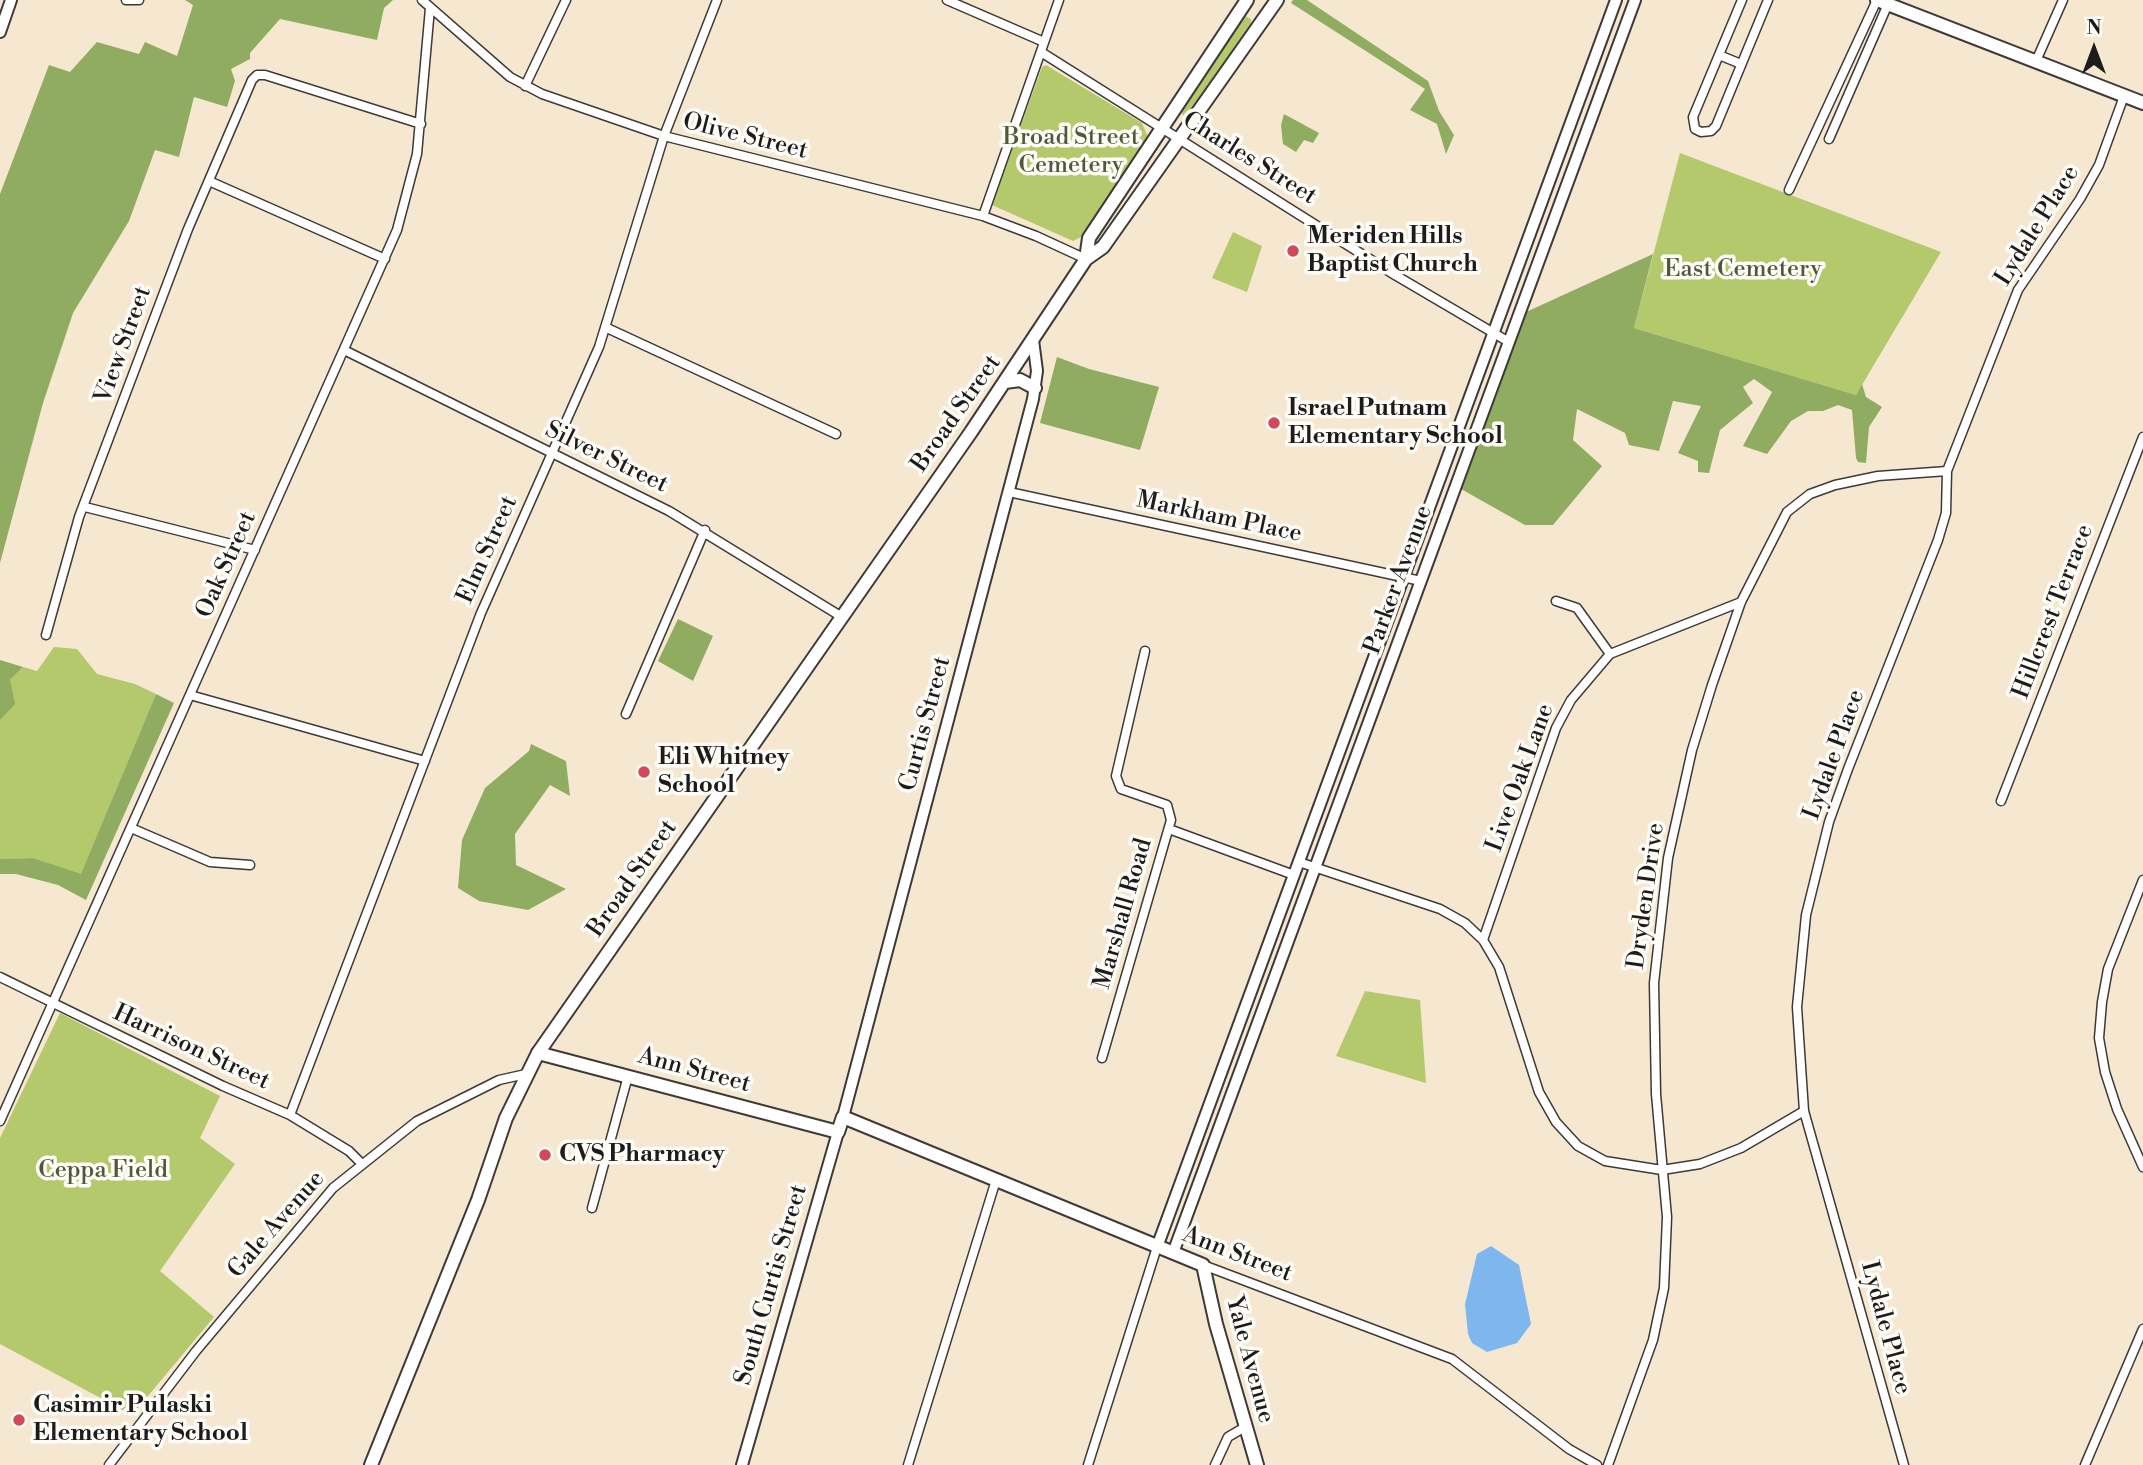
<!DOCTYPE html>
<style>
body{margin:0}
#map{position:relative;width:2143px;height:1465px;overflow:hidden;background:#f6e7d1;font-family:"Libre Bodoni",serif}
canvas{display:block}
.north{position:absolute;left:2059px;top:14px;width:70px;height:70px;-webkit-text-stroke:5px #fdfcf7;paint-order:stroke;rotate:0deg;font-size:19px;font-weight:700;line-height:28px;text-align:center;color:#1c1c1c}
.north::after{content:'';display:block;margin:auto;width:24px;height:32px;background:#1c1c1c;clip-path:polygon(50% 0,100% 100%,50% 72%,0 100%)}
</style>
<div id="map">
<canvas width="2143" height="1465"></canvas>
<div class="north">N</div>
</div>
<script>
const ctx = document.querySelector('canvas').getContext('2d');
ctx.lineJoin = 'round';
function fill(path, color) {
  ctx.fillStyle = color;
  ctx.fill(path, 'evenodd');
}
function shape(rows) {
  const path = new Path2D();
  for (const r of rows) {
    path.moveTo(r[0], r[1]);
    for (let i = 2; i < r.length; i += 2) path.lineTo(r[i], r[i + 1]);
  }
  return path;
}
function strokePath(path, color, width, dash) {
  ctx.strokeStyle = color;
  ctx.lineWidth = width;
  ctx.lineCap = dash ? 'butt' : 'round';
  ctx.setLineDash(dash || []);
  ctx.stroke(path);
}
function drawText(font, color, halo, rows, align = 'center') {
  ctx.font = font + ' "Libre Bodoni",serif';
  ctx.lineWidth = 7;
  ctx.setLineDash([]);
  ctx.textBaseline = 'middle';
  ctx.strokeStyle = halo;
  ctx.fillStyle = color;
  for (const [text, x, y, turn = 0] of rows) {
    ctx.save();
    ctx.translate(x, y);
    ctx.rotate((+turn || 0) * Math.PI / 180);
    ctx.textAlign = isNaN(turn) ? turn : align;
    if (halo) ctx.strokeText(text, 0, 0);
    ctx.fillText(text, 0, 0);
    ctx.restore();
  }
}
fill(shape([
 [1245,16,1251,19,1251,23,1188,114,1183,116,1181,109],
 [1046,65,1142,123,1148,137,1083,236,1073,241,992,205,1042,67],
 [1680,153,1941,252,1856,395,1634,328],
 [1233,232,1262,246,1247,292,1212,278],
 [54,647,77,649,97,674,135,684,156,694,81,875,33,858,0,859,0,720,10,680,23,667,37,671],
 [1365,991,1420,1000,1426,1083,1336,1056],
 [60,1013,220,1096,200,1138,235,1164,160,1271,214,1317,132,1415,0,1344,0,1138]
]), '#b4c86c');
fill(shape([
 [185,0,393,0,384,8,377,40,280,19,250,53,250,59,231,69,235,81,227,107,194,97,179,157,155,150,129,221,73,313,43,403,0,563,0,194,49,65,70,72,97,42,139,54,145,42,177,56,193,5],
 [1293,0,1307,0,1428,81,1439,111,1454,135,1446,154,1437,124,1410,110,1425,89,1291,3],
 [1284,114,1319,133,1313,143,1304,140,1296,152,1283,144,1281,125],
 [1653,254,1634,328,1856,395,1862,384,1866,397,1882,407,1869,427,1866,463,1858,462,1856,458,1852,410,1838,405,1823,411,1808,411,1791,421,1767,454,1743,446,1772,392,1754,379,1743,387,1753,403,1720,430,1709,473,1698,472,1698,461,1678,453,1701,406,1673,401,1659,451,1629,445,1625,433,1577,409,1573,440,1602,466,1553,525,1525,525,1461,489,1526,312],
 [1057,357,1089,369,1159,387,1140,450,1040,423],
 [678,619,713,636,693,681,658,661],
 [0,660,23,667,10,680,15,704,0,720],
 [156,694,174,703,86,900,58,885,16,874,0,874,0,859,33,858,81,874],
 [531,744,566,761,570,796,550,785,515,834,516,865,566,889,528,910,479,901,458,888,462,840,485,788,529,751]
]), '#8fac60');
fill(shape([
 [1491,1246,1519,1265,1531,1324,1517,1343,1487,1352,1472,1343,1468,1334,1465,1304,1477,1254]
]), '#7db7ee');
const minor = shape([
 [126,0,139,0],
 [422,0,510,77,542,94,664,136,983,216,1036,236,1086,259],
 [947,0,1044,42],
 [1742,0,1693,117,1695,129,1701,132,1711,131,1716,126,1768,0],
 [1041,52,1395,275,1509,342],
 [1719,55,1741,64],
 [2036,61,2063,0],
 [525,86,566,0],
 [1829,139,1888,4],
 [209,181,385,259],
 [1789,190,1877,0],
 [983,216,1059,0],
 [607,328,836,434],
 [344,350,669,511,842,617],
 [1009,492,1421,581],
 [85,507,255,550],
 [1556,601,1577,608,1610,654],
 [46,635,79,517,188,229,252,80,257,75,265,75,421,124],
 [190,695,425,761],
 [626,714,705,530],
 [2001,801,2143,437],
 [131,828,210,862,250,865],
 [1169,829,1294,875],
 [1299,862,1440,909,1465,923,1483,940,1499,967,1539,1092,1556,1122,1578,1146,1605,1161,1662,1170,1700,1164,1741,1148,1804,1111],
 [2143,880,2108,969,2102,1002,2099,1038,2105,1072,2117,1109,2143,1167],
 [1483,940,1556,728,1571,700,1610,654,1741,602],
 [0,977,223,1086,290,1115,349,1151,361,1163],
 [1102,1058,1171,820,1167,805,1121,789,1116,776,1145,651],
 [290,1115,481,613,599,347,664,136,717,0],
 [0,1121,397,230,417,154,430,8],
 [592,1208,628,1076],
 [1203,1265,1452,1359,1569,1449,1597,1465],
 [109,1465,196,1351,333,1188,417,1121,499,1080,526,1074],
 [908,1465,996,1180],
 [1088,1465,1157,1247],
 [1215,1465,1228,1437,1245,1427],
 [1608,1465,1653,1340,1664,1288,1667,1217,1656,1094,1654,983,1668,858,1692,750,1712,685,1741,602,1787,512,1810,494,1835,485,1878,476,1947,471],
 [1904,1465,1804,1111,1797,1007,1806,915,1829,822,1848,769,1938,540,1946,513,1947,471,2018,290,2080,199,2099,165,2124,96],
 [2085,1465,2143,1329]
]);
const tertiary = shape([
 [0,32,11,0],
 [843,1117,1033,399,1037,371,1033,340],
 [1157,1247,1616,0],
 [1173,1253,1635,0],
 [742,1465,838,1132]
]);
const secondary = shape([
 [538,1053,838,1132,843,1117,1203,1265,1216,1324,1257,1465]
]);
const primary = shape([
 [1877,0,2143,103],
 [1086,259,1089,238,1247,0],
 [1005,382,1020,380,1035,388],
 [371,1465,478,1200,506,1118,538,1053,971,432,1086,259,1103,247,1277,0]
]);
strokePath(minor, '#3d3a37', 11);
strokePath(tertiary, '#3d3a37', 14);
strokePath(secondary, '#3d3a37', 16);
strokePath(primary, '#3d3a37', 16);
strokePath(minor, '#fff', 8);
strokePath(tertiary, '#fff', 10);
strokePath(secondary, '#fff', 12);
strokePath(primary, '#fff', 12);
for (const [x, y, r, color] of [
 [1293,251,7,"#d1495b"],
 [1274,423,7,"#d1495b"],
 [644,772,7,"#d1495b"],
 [545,1155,7,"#d1495b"],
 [19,1420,7,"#d1495b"]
]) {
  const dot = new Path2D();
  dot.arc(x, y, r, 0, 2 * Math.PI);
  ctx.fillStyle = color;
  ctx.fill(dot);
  strokePath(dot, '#fdfcf7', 2.5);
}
drawText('24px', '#1c1c1c', '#fdfcf7', [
 ["Olive Street",745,137,14],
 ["Charles Street",1249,159,32],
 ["Lydale Place",2038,226,-58],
 ["View Street",124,345,-70],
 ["Broad Street",957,414,-55],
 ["Silver Street",606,458,26],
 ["Markham Place",1219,518,12],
 ["Elm Street",488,550,-66],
 ["Oak Street",227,565,-66],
 ["Parker Avenue",1399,580,-70],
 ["Hillcrest Terrace",2054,612,-69],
 ["Curtis Street",926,724,-75],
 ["Lydale Place",1835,755,-70],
 ["Live Oak Lane",1521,778,-70],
 ["Broad Street",633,879,-55],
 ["Dryden Drive",1647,896,-82],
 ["Marshall Road",1124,914,-74],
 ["Harrison Street",191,1048,25],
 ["Ann Street",694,1071,15],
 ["Gale Avenue",277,1225,-49],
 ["Ann Street",1237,1255,21],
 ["South Curtis Street",772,1285,-74],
 ["Lydale Place",1885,1328,75],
 ["Yale Avenue",1249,1360,75]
]);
drawText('24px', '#515838', '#fdfcf7', [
 ["Broad Street",1071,138],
 ["Cemetery",1071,166],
 ["East Cemetery",1743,270],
 ["Ceppa Field",103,1171]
]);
drawText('bold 24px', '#1c1c1c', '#fdfcf7', [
 ["Meriden Hills",1307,237],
 ["Baptist Church",1307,265],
 ["Israel Putnam",1288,409],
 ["Elementary School",1288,437],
 ["Eli Whitney",658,758],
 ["School",658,786],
 ["CVS Pharmacy",559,1155],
 ["Casimir Pulaski",33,1406],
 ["Elementary School",33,1434]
], 'left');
</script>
